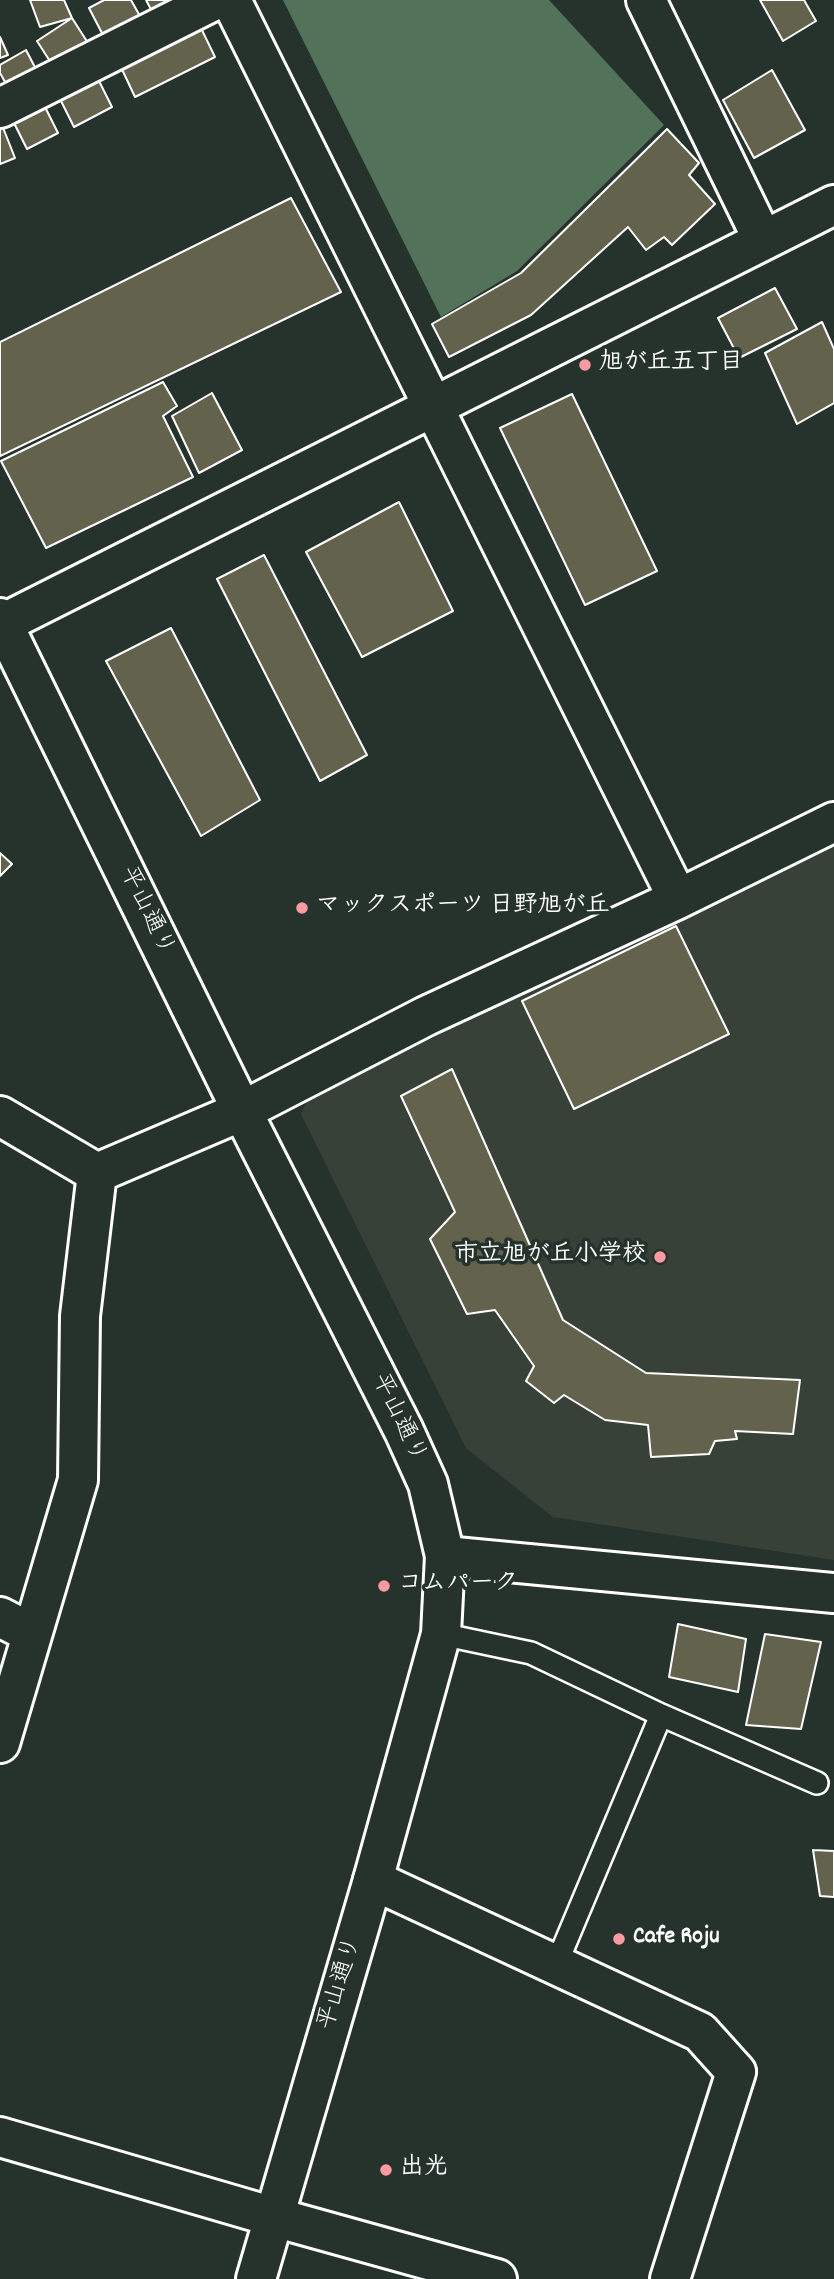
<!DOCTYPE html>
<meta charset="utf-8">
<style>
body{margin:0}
canvas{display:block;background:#26332d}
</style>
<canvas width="834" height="2279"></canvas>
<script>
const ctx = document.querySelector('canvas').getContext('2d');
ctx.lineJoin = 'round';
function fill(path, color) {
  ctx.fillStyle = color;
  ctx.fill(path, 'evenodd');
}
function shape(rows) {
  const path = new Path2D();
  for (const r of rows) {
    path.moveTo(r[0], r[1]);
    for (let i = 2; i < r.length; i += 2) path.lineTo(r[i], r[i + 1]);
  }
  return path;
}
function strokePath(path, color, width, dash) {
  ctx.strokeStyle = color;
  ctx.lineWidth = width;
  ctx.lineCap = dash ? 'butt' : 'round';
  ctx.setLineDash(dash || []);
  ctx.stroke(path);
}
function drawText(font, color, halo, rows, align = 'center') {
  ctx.font = font + ' Dekko,"Klee One",sans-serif';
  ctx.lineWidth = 7;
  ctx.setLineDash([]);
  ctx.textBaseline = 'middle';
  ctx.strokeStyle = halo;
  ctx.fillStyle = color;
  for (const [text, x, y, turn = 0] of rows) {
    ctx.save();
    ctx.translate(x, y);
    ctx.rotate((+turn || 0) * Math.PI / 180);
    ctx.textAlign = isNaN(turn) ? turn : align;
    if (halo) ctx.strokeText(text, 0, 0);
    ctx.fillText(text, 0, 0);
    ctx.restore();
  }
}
fill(shape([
 [834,839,834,1560,553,1517,466,1448,301,1114,307,1100]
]), '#384137');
fill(shape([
 [283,0,549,0,664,125,517,271,441,317]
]), '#53725a');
const building = shape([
 [30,0,64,0,72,18,40,27,30,0],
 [104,0,131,0,141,18,104,37,89,8,104,0],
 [146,0,182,0,154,15,146,0],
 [760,0,804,0,816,21,783,41,760,0],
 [72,18,88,43,53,66,37,41,72,18],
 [199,24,215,57,135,97,119,63,199,24],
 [0,37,8,55,0,58,0,37],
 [26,50,39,75,10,91,0,73,0,65,26,50],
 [772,70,805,130,754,158,723,100,772,70],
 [97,77,112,107,74,127,59,97,97,77],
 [44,105,58,133,27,149,13,121,44,105],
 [0,120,15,158,0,164,0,120],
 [667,129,699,163,689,175,715,204,672,245,664,237,646,250,628,227,531,315,449,357,432,324,521,273,667,129],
 [291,198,341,292,0,456,0,342,291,198],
 [775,288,797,329,739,358,718,318,775,288],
 [822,322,834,349,834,403,797,424,765,353,822,322],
 [163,382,177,406,163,416,193,477,46,548,1,461,163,382],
 [212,393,242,450,199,473,172,416,212,393],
 [572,394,657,571,585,605,500,428,572,394],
 [399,502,453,611,362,657,306,552,399,502],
 [264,555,367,755,320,781,217,579,264,555],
 [171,628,260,800,201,836,106,661,171,628],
 [0,853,12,864,0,876,0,853],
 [676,926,729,1034,574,1109,522,1001,676,926],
 [452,1069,563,1320,646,1373,800,1380,793,1434,735,1431,737,1439,715,1441,709,1454,651,1457,648,1425,605,1420,564,1395,554,1403,526,1381,534,1366,495,1310,467,1314,430,1239,455,1212,401,1096,452,1069],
 [678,1624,746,1639,738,1692,669,1677,678,1624],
 [765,1634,821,1642,801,1729,746,1725,765,1634],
 [813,1850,834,1851,834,1897,820,1896,813,1850]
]);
fill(building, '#62624d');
strokePath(building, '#fff', 2);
const lane = shape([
 [441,1634,531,1653,661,1715,817,1783],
 [556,1965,661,1715]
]);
const street = shape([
 [231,0,678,899],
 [646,0,763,240],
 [0,108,215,0],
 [0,1116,97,1173],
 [445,1556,834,1593],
 [0,1617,31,1633],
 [0,1743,78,1480,80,1316,97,1173,242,1111,426,1016,678,899,834,822],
 [373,1880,700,2032,736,2072,670,2279],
 [274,2217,497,2279]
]);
const secondary = shape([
 [0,618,242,1111,404,1431,428,1484,445,1556,441,1634,373,1880,256,2279],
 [0,625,834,205],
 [0,2137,274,2217]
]);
strokePath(lane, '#fff', 26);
strokePath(street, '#fff', 44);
strokePath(secondary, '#fff', 44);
strokePath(lane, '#26332d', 21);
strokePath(street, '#26332d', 38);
strokePath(secondary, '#26332d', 38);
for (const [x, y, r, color] of [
 [585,365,7,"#ff9aa2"],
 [302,908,7,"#ff9aa2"],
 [660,1257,7,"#ff9aa2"],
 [384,1586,7,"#ff9aa2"],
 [619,1939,7,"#ff9aa2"],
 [386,2170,7,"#ff9aa2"]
]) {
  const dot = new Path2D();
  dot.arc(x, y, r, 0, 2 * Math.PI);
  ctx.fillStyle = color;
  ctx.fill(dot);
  strokePath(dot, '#26332d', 2.5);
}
drawText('bold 24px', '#fff', '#26332d', [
 ["旭が丘五丁目",599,365],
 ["マックスポーツ 日野旭が丘",316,908],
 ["市立旭が丘小学校",646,1257,"right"],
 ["コムパーク",398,1586],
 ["Cafe Roju",633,1939],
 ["出光",400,2170]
], 'left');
drawText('24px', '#fff', '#26332d', [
 ["平山通り",145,912,64],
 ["平山通り",397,1419,64],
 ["平山通り",342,1984,-73]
]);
</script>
